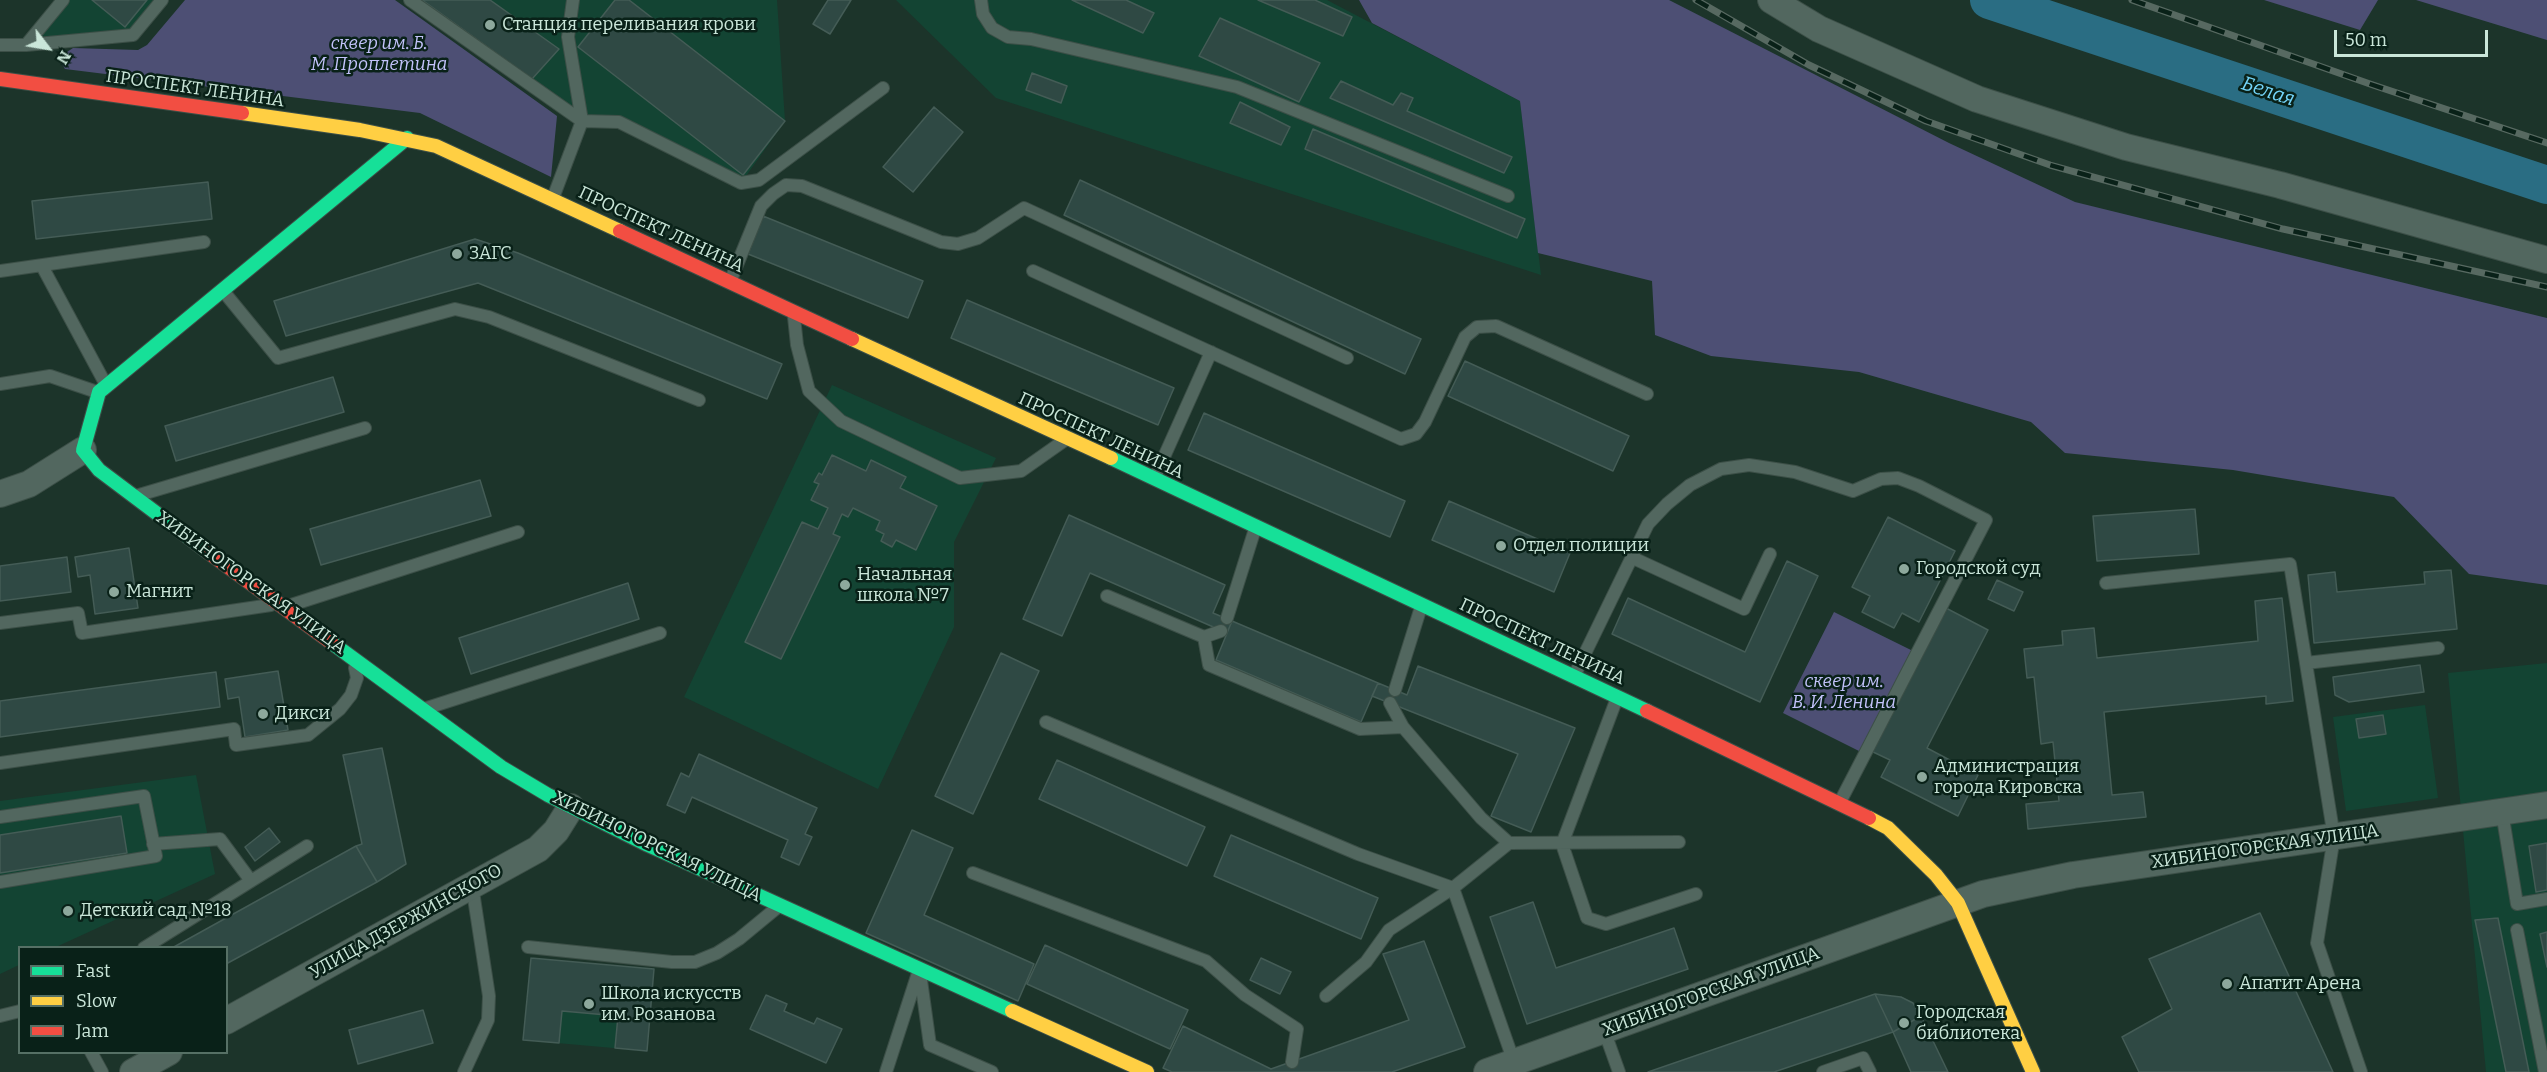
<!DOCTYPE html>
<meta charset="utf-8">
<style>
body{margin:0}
#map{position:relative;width:2547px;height:1072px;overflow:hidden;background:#1c342a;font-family:Bitter,serif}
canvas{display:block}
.legend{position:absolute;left:18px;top:946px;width:210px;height:108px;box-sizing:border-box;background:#092118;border:2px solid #567065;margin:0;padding:8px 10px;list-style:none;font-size:18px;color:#cae6d9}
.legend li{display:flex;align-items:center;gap:12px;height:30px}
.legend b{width:30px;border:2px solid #567065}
.north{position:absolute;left:18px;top:18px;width:60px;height:60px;-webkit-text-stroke:4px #092118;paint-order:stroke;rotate:121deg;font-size:16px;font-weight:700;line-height:24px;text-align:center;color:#cae6d9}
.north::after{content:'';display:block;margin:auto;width:21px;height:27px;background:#cae6d9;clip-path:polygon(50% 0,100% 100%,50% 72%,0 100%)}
.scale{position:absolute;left:2334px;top:30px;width:154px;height:27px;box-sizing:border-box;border:3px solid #cae6d9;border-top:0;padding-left:8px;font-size:18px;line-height:21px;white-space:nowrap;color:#cae6d9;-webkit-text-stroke:4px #092118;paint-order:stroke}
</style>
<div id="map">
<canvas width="2547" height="1072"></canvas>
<ul class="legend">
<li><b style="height:8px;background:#16e098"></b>Fast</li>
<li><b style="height:8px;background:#ffcf43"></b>Slow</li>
<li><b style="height:8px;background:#f24e42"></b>Jam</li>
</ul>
<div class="north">N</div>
<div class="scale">50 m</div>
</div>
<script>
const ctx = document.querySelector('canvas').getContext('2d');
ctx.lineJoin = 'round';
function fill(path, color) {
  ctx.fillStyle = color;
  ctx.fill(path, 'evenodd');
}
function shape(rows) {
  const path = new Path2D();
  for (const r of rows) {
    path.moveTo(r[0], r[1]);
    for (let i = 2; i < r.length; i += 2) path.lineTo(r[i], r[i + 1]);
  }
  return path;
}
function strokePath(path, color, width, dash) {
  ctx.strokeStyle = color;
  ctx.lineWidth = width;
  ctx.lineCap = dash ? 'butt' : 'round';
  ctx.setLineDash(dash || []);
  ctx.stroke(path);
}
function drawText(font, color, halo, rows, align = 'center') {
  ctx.font = font + ' Bitter,serif';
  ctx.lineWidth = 5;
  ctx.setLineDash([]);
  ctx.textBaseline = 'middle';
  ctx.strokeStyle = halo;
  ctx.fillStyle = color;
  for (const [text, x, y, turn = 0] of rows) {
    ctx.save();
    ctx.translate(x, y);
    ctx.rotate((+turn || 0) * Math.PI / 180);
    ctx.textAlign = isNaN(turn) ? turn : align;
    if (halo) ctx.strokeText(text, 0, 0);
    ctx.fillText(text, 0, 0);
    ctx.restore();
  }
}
fill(shape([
 [63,0,162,0,133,35,26,45],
 [410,0,777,0,785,121,741,183,619,122,582,121],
 [896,0,1327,0,1520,101,1541,275,996,98],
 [832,385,996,458,954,542,954,627,878,789,684,697],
 [2547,663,2547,1072,2486,1072,2448,673],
 [2425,705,2438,798,2346,811,2333,717],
 [196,775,215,874,56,947,20,948,19,965,0,974,0,801],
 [531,958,654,969,647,1051,523,1040]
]), '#134433');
fill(shape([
 [185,0,395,0,557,116,551,177,420,113,65,69,58,58,73,48,138,50,147,45],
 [1359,0,1669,0,1949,143,2075,202,2547,318,2547,585,2469,574,2394,497,2233,470,2065,453,2031,422,1859,372,1711,356,1655,335,1652,281,1538,253,1520,101,1372,23],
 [2264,0,2378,0,2360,30],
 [2416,0,2547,0,2547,40],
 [1834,612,1913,651,1863,753,1783,713]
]), '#4d4f74');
strokePath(shape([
 [1989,0,2547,185]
]), '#2a6d83', 38);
const building = shape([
 [92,0,147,0,125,27,92,0],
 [422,0,490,0,559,49,532,79,422,0],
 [615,0,629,0,785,121,743,175,578,47,615,0],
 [828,0,851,0,830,34,813,24,828,0],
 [1072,0,1126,0,1154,13,1143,33,1072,0],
 [1258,0,1315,0,1352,17,1343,36,1258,0],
 [1220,18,1320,63,1299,102,1199,56,1220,18],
 [1032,73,1067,86,1061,103,1026,90,1032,73],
 [1341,81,1393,105,1401,93,1413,98,1407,111,1512,157,1504,173,1330,98,1341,81],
 [1240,102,1290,127,1281,145,1230,123,1240,102],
 [934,107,963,132,913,192,883,167,934,107],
 [1313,129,1525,219,1517,238,1305,149,1313,129],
 [1080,180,1421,339,1405,374,1064,215,1080,180],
 [208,182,212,219,36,239,32,201,208,182],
 [763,216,923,281,908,318,748,254,763,216],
 [475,239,518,253,782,364,767,399,478,283,286,336,274,301,475,239],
 [967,300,1174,388,1158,425,951,338,967,300],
 [1465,361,1629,436,1613,471,1448,396,1465,361],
 [333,377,344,412,176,461,165,426,333,377],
 [1204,413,1405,501,1390,537,1188,450,1204,413],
 [832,455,866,471,871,460,906,477,900,488,937,506,916,550,896,540,892,547,881,541,884,534,876,530,880,521,853,508,848,517,842,514,833,534,840,537,781,659,745,642,802,522,818,529,828,508,811,500,819,484,814,482,819,473,822,475,832,455],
 [480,480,491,516,321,565,310,529,480,480],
 [1449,501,1570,553,1554,592,1432,540,1449,501],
 [2195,509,2199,554,2097,561,2093,516,2195,509],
 [1069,515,1225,585,1213,613,1232,621,1227,633,1090,573,1062,636,1023,619,1069,515],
 [1888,517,1955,551,1919,622,1902,613,1894,628,1862,612,1870,596,1852,587,1888,517],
 [129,548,138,608,95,614,90,575,78,577,75,557,129,548],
 [67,557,71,592,0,601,0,566,67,557],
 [1787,561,1818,576,1760,702,1612,634,1628,598,1745,652,1787,561],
 [2451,570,2457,629,2314,643,2308,575,2335,572,2337,592,2425,584,2424,572,2451,570],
 [1997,580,2023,592,2014,611,1988,599,1997,580],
 [628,583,639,619,471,674,459,638,628,583],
 [2282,598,2293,701,2266,704,2266,696,2104,712,2112,795,2143,792,2146,817,2028,829,2026,804,2059,801,2053,742,2041,744,2034,677,2027,678,2024,649,2063,645,2062,631,2094,628,2097,658,2258,641,2255,601,2282,598],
 [1944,607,1988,630,1927,748,1978,775,1958,816,1881,777,1890,760,1871,751,1944,607],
 [1232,621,1378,683,1361,722,1216,660,1232,621],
 [1001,653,1039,671,973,814,935,796,1001,653],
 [2420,665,2424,692,2349,702,2335,695,2333,677,2420,665],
 [1418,666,1575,728,1531,832,1491,816,1518,754,1372,696,1378,683,1407,695,1418,666],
 [278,671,288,730,245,737,239,697,228,699,225,679,278,671],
 [216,672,220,707,0,737,0,701,216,672],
 [2383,715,2386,734,2359,738,2356,719,2383,715],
 [382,748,406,864,377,882,356,846,362,844,343,755,382,748],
 [699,754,817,808,805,834,812,837,799,865,781,857,788,840,692,797,685,813,667,805,681,773,689,777,699,754],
 [1057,760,1205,827,1187,866,1039,799,1057,760],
 [121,816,127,853,0,873,0,835,121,816],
 [269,828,280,842,255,861,245,847,269,828],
 [912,830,953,848,924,915,1034,964,1018,1001,866,933,912,830],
 [1231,835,1378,898,1361,939,1214,876,1231,835],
 [2547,843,2547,890,2536,892,2529,846,2547,843],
 [356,846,377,882,226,964,226,948,172,948,356,846],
 [1533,902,1556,968,1674,928,1688,969,1527,1024,1490,917,1533,902],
 [2260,913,2333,1072,2139,1072,2122,1037,2172,1009,2149,959,2260,913],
 [2498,918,2529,1072,2506,1072,2475,920,2498,918],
 [2547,932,2547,967,2540,934,2547,932],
 [1424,941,1465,1047,1392,1072,1172,1072,1163,1068,1183,1026,1271,1069,1409,1020,1383,954,1424,941],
 [1045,945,1188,1010,1170,1049,1027,984,1045,945],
 [531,958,654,969,647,1051,615,1048,618,1016,562,1011,559,1043,523,1040,531,958],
 [1261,958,1291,972,1280,994,1250,980,1261,958],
 [1875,994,1893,1032,1774,1072,1648,1072,1875,994],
 [1875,994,1901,997,1913,1003,1921,1016,1893,1032,1875,994],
 [766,995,787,1004,784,1011,814,1024,817,1018,842,1029,826,1063,750,1029,766,995],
 [423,1010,433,1043,358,1064,349,1030,423,1010],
 [1921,1016,1948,1072,1911,1072,1893,1032,1921,1016]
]);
fill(building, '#2f4944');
strokePath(building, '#445c56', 1.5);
const lane = shape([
 [410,0,582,121,553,198],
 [573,0,568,37,582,121,619,122,741,183,759,180,883,88],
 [981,0,983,14,992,28,1008,37,1031,39,1237,87,1508,196],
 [0,45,26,45,63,0],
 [26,45,133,35,162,0],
 [42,266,106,385],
 [0,271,204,242],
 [1033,271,1401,439,1416,434,1425,422,1465,337,1477,327,1496,326,1647,394],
 [730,282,761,206,773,194,786,185,802,186,941,242,958,244,978,238,1024,208,1347,358],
 [224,292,278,358,455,309,489,317,699,400],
 [794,317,797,345,809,391,841,421,960,478,1021,471,1065,440],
 [0,384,50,376,97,392],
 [1155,477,1211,352],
 [139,495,365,428],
 [1633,558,1744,609,1770,554],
 [2106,583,2290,564,2334,837,2317,943,2361,1072],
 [1107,596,1204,637,1221,631],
 [288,606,518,532],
 [1227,618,1255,529],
 [0,623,78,613,82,633,271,605],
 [1204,637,1209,665,1360,729,1403,727],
 [2306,663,2438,648],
 [1574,676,1648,524,1667,504,1690,485,1721,469,1749,465,1795,472,1853,491,1881,479,1898,478,1919,486,1986,520,1840,802],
 [1395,690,1421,607],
 [1617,698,1562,844,1587,918,1606,924,1696,894],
 [1390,703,1403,727,1481,818,1509,843],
 [427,708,660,633],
 [1046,722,1358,854,1453,888],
 [0,763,234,729,236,745,308,735,340,709,351,695,357,678,355,668],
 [2502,812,2517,904,2547,899],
 [0,817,144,796,156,856,0,882],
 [153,844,220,839,251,881],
 [973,873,1206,961,1245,995,1297,1029,1292,1062],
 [2517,930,2545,1072],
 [528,947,672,962,695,962,717,953,739,939,779,906],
 [144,948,307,846],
 [920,973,930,1045,992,1072],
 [1326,996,1366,962,1389,930,1453,888],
 [0,1016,20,1011],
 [1604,1030,1619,1072],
 [91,1052,102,1072],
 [1514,1062,1453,888,1509,843,1679,842],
 [464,1072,488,1020,489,996,472,885],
 [886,1072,918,973],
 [1823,1072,1863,1058,1870,1072]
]);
const street = shape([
 [1771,0,1819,29,1977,99,2126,147,2280,185,2547,260],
 [0,494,29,484,83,450],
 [226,1021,538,849,556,831,571,807],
 [133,1072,169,1052],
 [1487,1072,1983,894,2073,875,2547,805]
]);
const fast = shape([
 [1111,458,1647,711],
 [208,552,99,470,83,450,99,392,407,138],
 [332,643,501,767,548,795,648,845,1012,1011]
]);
const slow = shape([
 [242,113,360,130,436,146,620,231],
 [852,339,1111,458],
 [1869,818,1888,828,1936,875,1958,903,2033,1072],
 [1012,1011,1147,1072]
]);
const jam = shape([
 [0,79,242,113],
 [620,231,852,339],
 [208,552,332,643],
 [1647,711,1869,818]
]);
strokePath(lane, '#3c4f47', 14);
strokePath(street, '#3c4f47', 28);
strokePath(fast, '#3c4f47', 16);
strokePath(slow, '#3c4f47', 16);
strokePath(jam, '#3c4f47', 16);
strokePath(lane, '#52675f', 12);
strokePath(street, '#52675f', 26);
strokePath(fast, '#16e098', 14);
strokePath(slow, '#ffcf43', 14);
strokePath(jam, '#f24e42', 14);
const rail = shape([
 [1696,0,1809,65,1926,121,2050,165,2283,229,2547,287],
 [2132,0,2370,84,2547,143]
]);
strokePath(rail, '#576961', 7);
strokePath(rail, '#092118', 4.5, [14]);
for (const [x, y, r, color] of [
 [490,25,6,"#8da89c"],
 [457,254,6,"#8da89c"],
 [1501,546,6,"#8da89c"],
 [1904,569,6,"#8da89c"],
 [845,585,6,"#8da89c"],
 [114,592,6,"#8da89c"],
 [263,714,6,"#8da89c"],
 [1922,777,6,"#8da89c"],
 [68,911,6,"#8da89c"],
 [2227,984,6,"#8da89c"],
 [589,1004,6,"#8da89c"],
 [1904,1023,6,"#8da89c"]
]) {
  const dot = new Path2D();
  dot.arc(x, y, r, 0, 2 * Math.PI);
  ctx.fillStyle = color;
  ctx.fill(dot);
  strokePath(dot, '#092118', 2);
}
drawText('18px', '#cae6d9', '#092118', [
 ["Станция переливания крови",502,25],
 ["ЗАГС",469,254],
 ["Отдел полиции",1513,546],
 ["Городской суд",1916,569],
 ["Начальная",857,575],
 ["школа №7",857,596],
 ["Магнит",126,592],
 ["Дикси",275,714],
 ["Администрация",1934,767],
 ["города Кировска",1934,788],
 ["Детский сад №18",80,911],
 ["Апатит Арена",2239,984],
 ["Школа искусств",601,994],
 ["им. Розанова",601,1015],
 ["Городская",1916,1013],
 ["библиотека",1916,1034]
], 'left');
drawText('italic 18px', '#c3c3fb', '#092118', [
 ["сквер им. Б.",379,44],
 ["М. Проплетина",379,65],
 ["сквер им.",1844,682],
 ["В. И. Ленина",1844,703]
]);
drawText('18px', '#cae6d9', '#092118', [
 ["ПРОСПЕКТ ЛЕНИНА",195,89,8],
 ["ПРОСПЕКТ ЛЕНИНА",661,230,25],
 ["ПРОСПЕКТ ЛЕНИНА",1101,436,25],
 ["ХИБИНОГОРСКАЯ УЛИЦА",251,583,36],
 ["ПРОСПЕКТ ЛЕНИНА",1542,642,25],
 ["ХИБИНОГОРСКАЯ УЛИЦА",657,847,26],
 ["ХИБИНОГОРСКАЯ УЛИЦА",2265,847,-8],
 ["УЛИЦА ДЗЕРЖИНСКОГО",406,922,-29],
 ["ХИБИНОГОРСКАЯ УЛИЦА",1711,992,-20]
]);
drawText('italic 20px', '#74d5f9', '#092118', [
 ["Белая",2268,92,18]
]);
</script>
